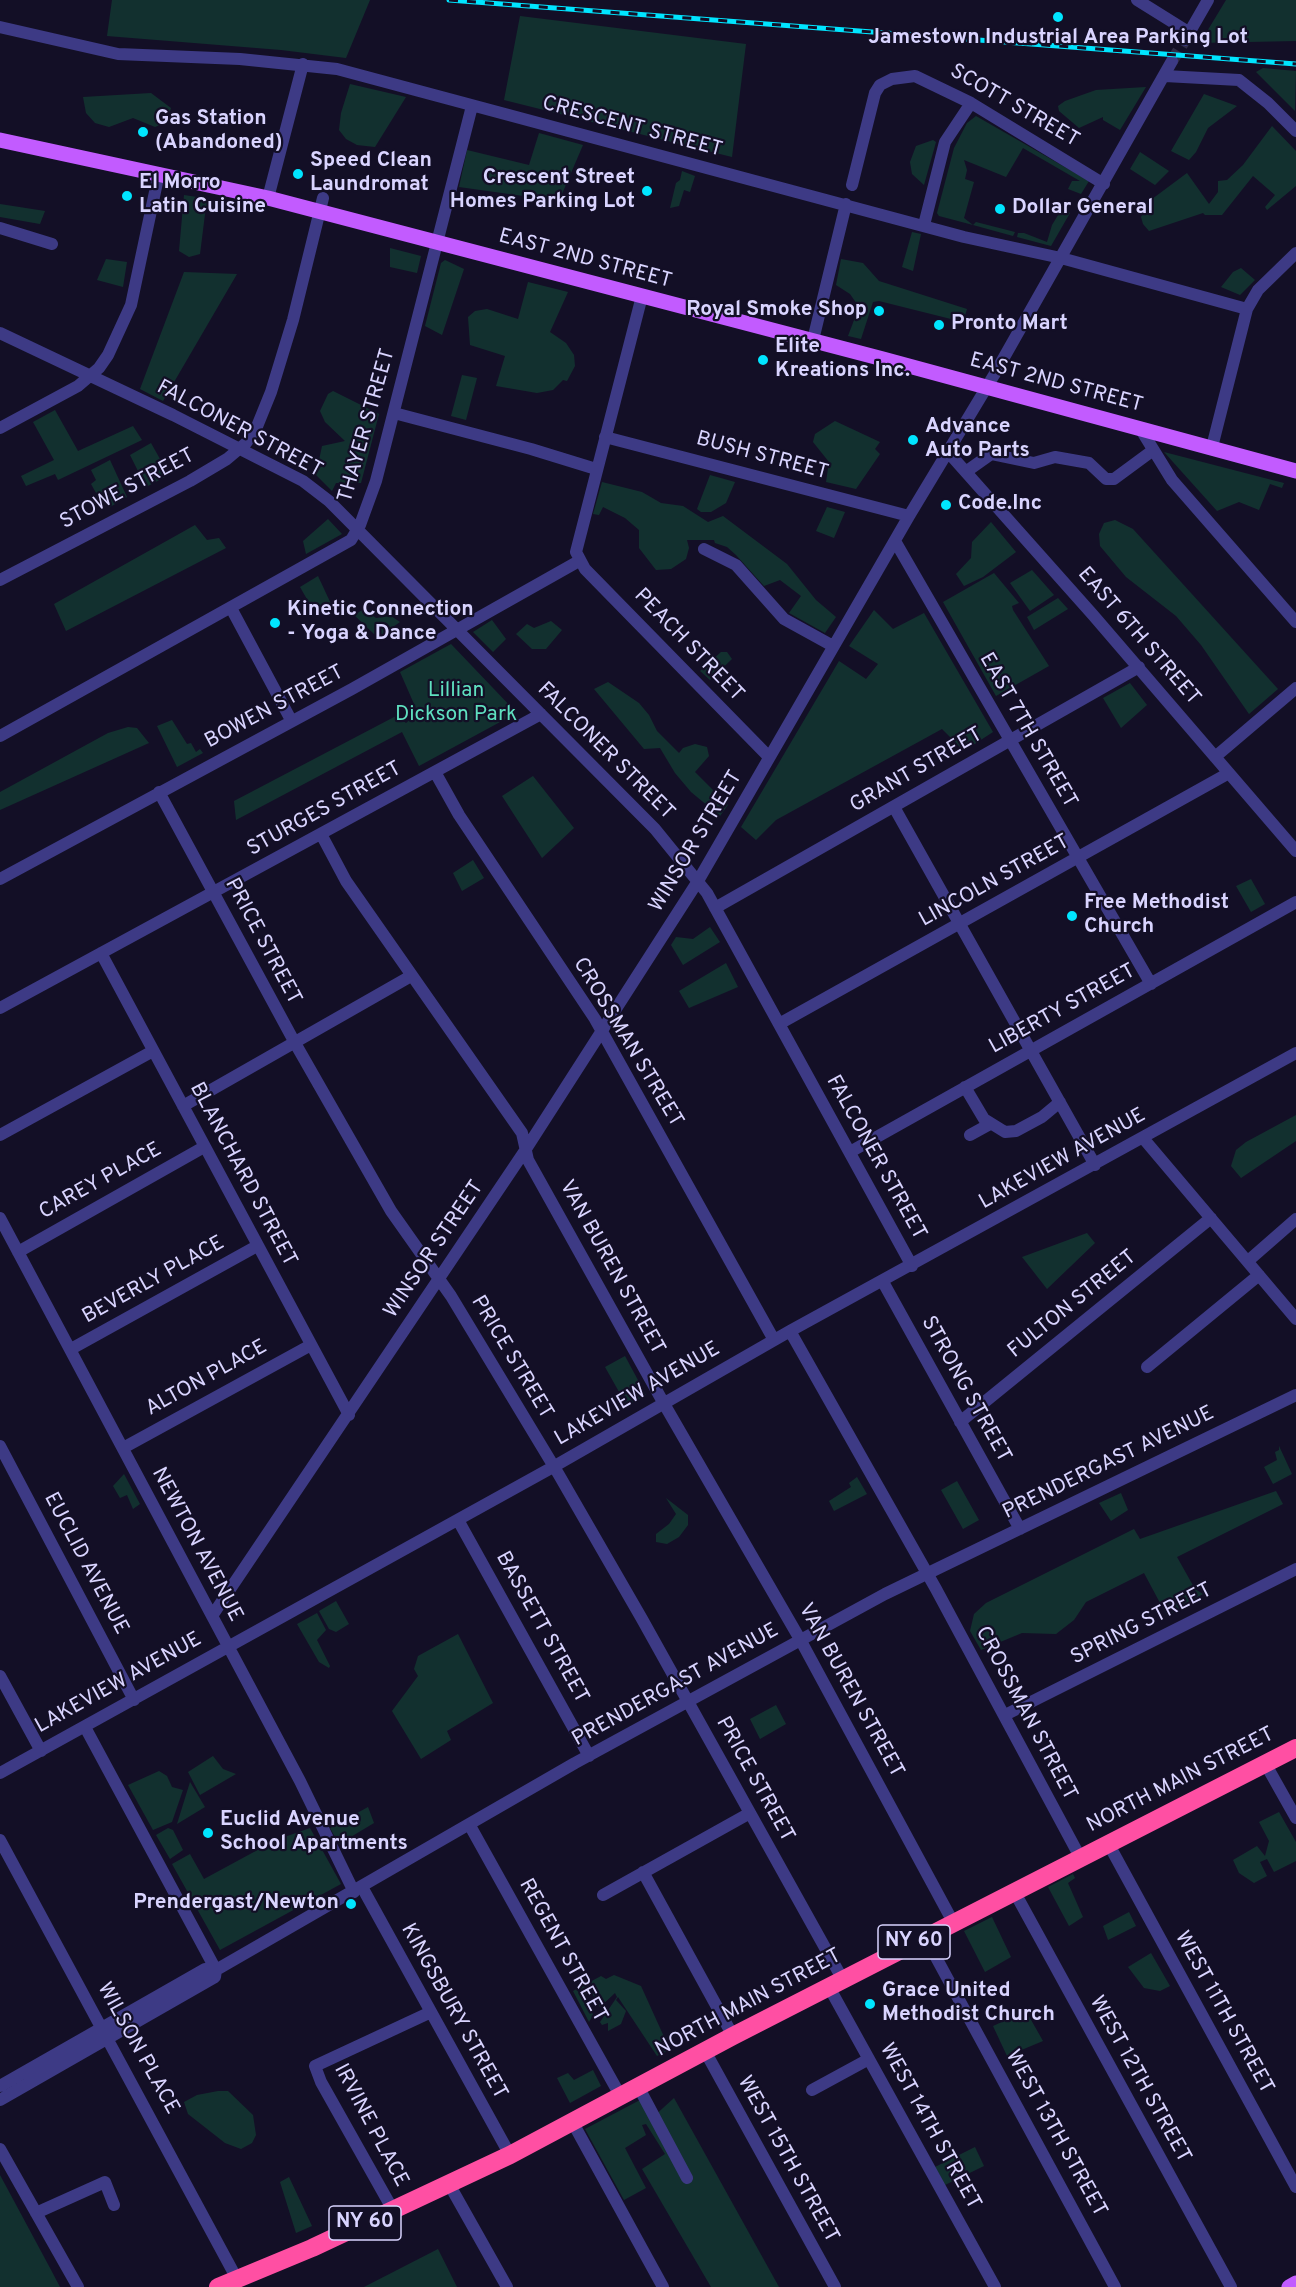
<!DOCTYPE html>
<style>
body{margin:0}
canvas{display:block;background:#130f26}
</style>
<canvas width="1296" height="2287"></canvas>
<script>
const ctx = document.querySelector('canvas').getContext('2d');
ctx.lineJoin = 'round';
function fill(path, color) {
  ctx.fillStyle = color;
  ctx.fill(path, 'evenodd');
}
function shape(rows) {
  const path = new Path2D();
  for (const r of rows) {
    path.moveTo(r[0], r[1]);
    for (let i = 2; i < r.length; i += 2) path.lineTo(r[i], r[i + 1]);
  }
  return path;
}
function strokePath(path, color, width, dash) {
  ctx.strokeStyle = color;
  ctx.lineWidth = width;
  ctx.lineCap = dash ? 'butt' : 'round';
  ctx.setLineDash(dash || []);
  ctx.stroke(path);
}
function drawText(font, color, halo, rows, align = 'center') {
  ctx.font = font + ' Overpass,sans-serif';
  ctx.lineWidth = 4.5;
  ctx.setLineDash([]);
  ctx.textBaseline = 'middle';
  ctx.strokeStyle = halo;
  ctx.fillStyle = color;
  for (const [text, x, y, turn = 0] of rows) {
    ctx.save();
    ctx.translate(x, y);
    ctx.rotate((+turn || 0) * Math.PI / 180);
    ctx.textAlign = isNaN(turn) ? turn : align;
    if (halo) ctx.strokeText(text, 0, 0);
    ctx.fillText(text, 0, 0);
    ctx.restore();
  }
}
fill(shape([
 [112,0,370,0,346,58,281,50,107,36],
 [1226,0,1296,0,1296,41,1200,43],
 [520,16,746,44,732,157,504,100],
 [1263,68,1296,71,1295,111,1256,72],
 [350,84,406,97,375,147,357,145,346,139,339,130,341,113],
 [1146,87,1120,130,1103,120,1103,117,1079,128,1059,111,1058,106,1065,101,1096,90],
 [151,93,171,108,167,122,155,127,133,118,109,127,95,123,86,113,83,97],
 [1204,94,1237,106,1208,128,1196,152,1189,160,1171,151],
 [976,116,1089,181,1081,194,1068,189,1072,181,1080,181,1023,148,1006,177,964,160,967,170,965,179,974,182,964,218,973,225,976,222,1015,232,1013,236,973,225,939,216,937,213,954,148,967,123],
 [1272,126,1296,151,1296,186,1267,210,1265,207,1275,195,1253,176,1222,215,1205,215,1203,213,1149,231,1143,224,1141,217,1148,202,1187,173,1209,204,1218,192,1218,181,1227,180,1243,165],
 [539,133,583,145,559,201,459,187,467,150,529,165],
 [933,140,936,142,924,185,912,174,910,162,916,146],
 [1140,152,1169,171,1155,185,1130,169],
 [682,171,695,176,690,192,684,190,679,206,670,208,676,183,680,180],
 [184,195,210,199,205,214,200,254,189,257,179,251],
 [0,204,45,211,40,224,0,217],
 [1063,207,1070,213,1051,246,1017,237,1018,233,1024,233,1047,242,1052,225],
 [912,232,921,234,913,271,902,267],
 [390,248,421,256,417,273,390,267],
 [106,259,127,262,123,287,97,280],
 [841,259,863,263,879,281,967,309,963,322,879,301,873,302,861,339,848,336,859,307,850,294,836,285],
 [445,260,464,269,442,335,425,326,441,263],
 [1241,268,1255,280,1240,295,1221,287,1233,272],
 [184,272,237,274,163,401,140,389],
 [528,282,568,292,550,332,566,343,574,355,575,366,567,381,563,380,553,390,537,393,496,386,505,356,470,345,468,317,475,311,487,309,518,319],
 [462,375,477,378,466,420,451,416],
 [333,391,379,414,361,483,336,483,332,491,316,475,322,446,345,441,325,422,320,411,328,394],
 [55,410,78,451,133,426,142,440,58,480,55,474,26,486,21,476,54,460,33,422],
 [835,421,880,442,875,449,880,454,856,489,826,482,829,462,813,442,815,434],
 [151,443,169,475,146,487,130,455],
 [1164,452,1272,480,1284,483,1282,488,1270,484,1259,510,1239,502,1217,511],
 [110,460,127,497,110,507,105,497,100,500,91,484,96,480,91,470],
 [710,475,735,482,726,503,711,512,701,512,697,509],
 [602,482,642,492,661,503,683,506,708,522,723,516,787,564,816,600,836,617,825,633,789,613,801,596,780,580,764,586,736,555,727,547,715,543,714,540,687,540,689,548,686,559,671,569,656,570,639,548,639,530,625,518,603,507,599,515,593,514],
 [827,507,845,512,834,538,816,531],
 [328,519,342,534,306,554,303,541],
 [1115,520,1133,529,1278,689,1249,714,1201,645,1176,616,1126,577,1100,546,1099,534,1104,523],
 [991,522,1016,552,983,577,964,586,956,574,971,558,972,542],
 [195,525,207,540,219,538,226,548,66,631,54,604],
 [1032,570,1054,595,1030,611,1010,583],
 [994,573,1019,603,1012,606,1013,610,1049,666,996,696,943,602],
 [318,576,332,606,316,615,300,587],
 [1058,598,1068,609,1034,630,1027,617],
 [364,609,376,618,391,616,400,622,383,634,374,634,354,615],
 [874,610,893,629,924,613,993,732,964,751,942,729,776,820,756,840,741,827,839,661,866,679,878,664,849,646],
 [492,620,506,639,493,652,473,632],
 [551,621,562,630,546,649,532,649,516,634,527,624,534,628],
 [451,644,514,710,513,715,419,766,402,732,236,820,234,801,396,716,406,723,418,713,400,672],
 [721,652,727,652,732,659,710,680,700,671],
 [608,682,639,703,649,715,657,731,679,753,683,748,695,744,707,747,709,756,695,772,728,805,720,816,691,792,675,773,660,748,644,749,594,689],
 [1130,683,1147,705,1121,728,1103,698],
 [172,720,187,744,191,743,196,752,200,749,203,753,177,767,157,726],
 [128,727,137,728,149,743,0,810,0,792,108,733],
 [533,776,574,828,542,858,502,796],
 [473,860,484,878,462,891,453,873],
 [1251,879,1265,904,1251,912,1236,886],
 [710,927,720,942,683,965,671,945,676,937,693,939],
 [726,963,738,987,689,1008,679,991],
 [1296,1115,1296,1141,1241,1178,1231,1166,1236,1150,1246,1142],
 [1087,1233,1095,1243,1047,1289,1022,1257],
 [625,1356,646,1395,627,1406,605,1367],
 [1279,1446,1292,1474,1273,1484,1264,1467,1277,1460,1275,1452,1279,1450],
 [124,1474,140,1504,133,1509,127,1495,120,1498,113,1486],
 [857,1477,867,1494,834,1511,829,1501,851,1487,849,1483],
 [957,1481,979,1520,963,1529,941,1490],
 [1276,1491,1283,1504,1177,1557,1195,1589,1203,1594,1167,1616,1144,1573,1086,1602,1074,1620,1056,1634,1022,1633,981,1650,970,1631,974,1614,986,1603,1134,1529,1140,1539],
 [1121,1493,1128,1510,1111,1521,1099,1503],
 [666,1498,688,1515,688,1525,679,1537,667,1544,656,1542,656,1534,669,1524,676,1514],
 [336,1601,349,1624,336,1632,329,1629,319,1611],
 [317,1613,326,1630,317,1640,330,1666,329,1668,319,1662,297,1624],
 [458,1634,493,1703,447,1731,451,1740,421,1759,392,1711,418,1676,414,1669,418,1656],
 [776,1705,786,1724,760,1739,750,1719],
 [213,1756,223,1769,236,1774,200,1795,188,1772],
 [159,1771,167,1776,172,1787,183,1790,172,1822,153,1830,128,1785],
 [190,1782,205,1807,177,1824],
 [368,1807,374,1823,339,1844,330,1828],
 [1279,1812,1296,1842,1296,1861,1274,1872,1267,1859,1260,1862,1267,1876,1254,1883,1239,1873,1233,1860,1257,1846,1265,1856,1269,1841,1259,1822],
 [168,1828,173,1830,183,1850,170,1859,156,1835],
 [310,1828,341,1884,220,1950,172,1864,190,1854,204,1879,276,1840],
 [1073,1874,1075,1878,1068,1883,1083,1917,1069,1926,1048,1887],
 [1129,1912,1136,1926,1108,1940,1103,1926],
 [992,1917,1011,1957,985,1972,964,1931],
 [1151,1953,1170,1986,1160,1991,1144,1988,1128,1967],
 [614,1975,641,1986,670,2050,657,2056,618,1997,616,2000,626,2011,621,2024,608,2031,608,2023,602,2025,600,2022,617,1997,615,1993,600,2007,590,1990,585,1992,593,2015,589,2022,573,1991,601,1976,606,1979],
 [1026,2011,1043,2041,1007,2056,993,2026],
 [593,2070,601,2086,570,2103,557,2078,568,2073,574,2080],
 [218,2091,228,2091,253,2115,256,2135,252,2143,241,2149,225,2143,188,2114,184,2102,197,2095],
 [674,2098,779,2287,711,2287,642,2169,665,2154,646,2124,642,2125,646,2135,625,2148,646,2188,624,2200,585,2129,640,2100,652,2118],
 [975,2147,984,2166,945,2185,935,2167],
 [0,2175,50,2268,60,2287,0,2287],
 [289,2177,312,2226,296,2233,280,2182],
 [438,2249,457,2287,364,2287]
]), '#12302f');
strokePath(shape([
 [1172,61,1185,40]
]), '#312d47', 12, [12, 6]);
strokePath(shape([
 [1137,0,1190,33],
 [0,27,118,54,240,59,337,69,964,237,1061,258,1247,309],
 [1185,40,1208,0],
 [1165,76,1239,80,1268,103,1296,131],
 [852,185,875,93,880,85,892,79,915,76,971,103,1104,184],
 [268,198,303,64],
 [924,225,945,142,971,103],
 [0,228,52,244],
 [642,296,576,552,585,569,769,757],
 [0,333,173,415,303,481,329,501,655,829,707,893,912,1266],
 [813,340,846,204],
 [394,413,531,449,596,469],
 [0,428,78,386,99,368,108,355,131,305,159,173],
 [1140,428,1172,480,1296,622],
 [605,437,909,516],
 [1212,447,1247,309,1258,290,1296,253],
 [948,452,1093,615,1296,851],
 [967,471,991,454,1034,463,1055,457,1089,463,1106,479,1114,479,1152,451],
 [895,541,1151,984],
 [704,549,736,565,784,619,833,646],
 [0,580,190,481,227,459,246,443,256,429,271,392,293,320,323,198],
 [231,608,291,720],
 [0,736,351,540,360,525,376,481,472,106],
 [1215,757,1296,688],
 [435,772,459,815,595,1019,774,1340],
 [159,792,295,1043,391,1211,451,1296,559,1475,642,1619,843,1980],
 [894,807,1095,1165],
 [321,834,346,881,522,1133,528,1160,663,1402,801,1641,953,1922],
 [0,879,352,689,579,561],
 [715,908,1139,667],
 [101,953,349,1415],
 [0,1008,541,714],
 [779,1024,1229,773],
 [965,1087,984,1119,1005,1132,1016,1131,1042,1117,1060,1102],
 [183,1106,411,976],
 [0,1135,153,1051],
 [970,1135,990,1124],
 [1143,1138,1296,1319],
 [850,1152,1296,902],
 [0,1218,300,1781,354,1892],
 [18,1252,204,1147],
 [1248,1261,1296,1219],
 [883,1282,1020,1529],
 [790,1331,936,1589,1080,1857],
 [71,1349,257,1246],
 [1147,1367,1259,1275],
 [960,1422,1211,1218],
 [0,1446,134,1700],
 [123,1448,311,1345],
 [458,1520,589,1756],
 [212,1616,526,1149,698,881,909,516,994,375,1172,61],
 [0,1676,41,1751],
 [1005,1715,1296,1569],
 [85,1727,216,1970],
 [1265,1763,1296,1818],
 [0,1773,553,1467,790,1331,1296,1053],
 [469,1824,621,2097],
 [0,1840,237,2279],
 [1108,1843,1296,2187],
 [643,1872,733,2036],
 [362,1887,510,2155],
 [1014,1891,1231,2287],
 [603,1895,750,1813],
 [925,1937,1115,2287],
 [216,1970,575,1763,885,1594,1296,1395],
 [829,1987,995,2287],
 [705,2051,835,2287],
 [0,2086,205,1969,216,1970],
 [639,2088,687,2178],
 [812,2090,869,2059],
 [0,2100,215,1977,216,1970],
 [573,2123,663,2287],
 [0,2149,78,2287],
 [449,2184,507,2287],
 [393,2210,321,2082,315,2066,431,2012],
 [36,2213,105,2182,114,2205]
]), '#3d3a85', 12);
strokePath(shape([
 [0,140,268,198,883,359,1296,471],
 [1289,2287,1296,2283]
]), '#c25bff', 15);
strokePath(shape([
 [218,2287,312,2248,510,2155,733,2036,1296,1748]
]), '#ff4fa3', 18);
const rail = shape([
 [449,0,1296,64]
]);
strokePath(rail, '#00e5ff', 5);
strokePath(rail, '#130f26', 3, [9]);
for (const [x, y, r, color] of [
 [1058,17,6,"#00e5ff"],
 [143,132,6,"#00e5ff"],
 [298,174,6,"#00e5ff"],
 [647,191,6,"#00e5ff"],
 [127,196,6,"#00e5ff"],
 [1000,209,6,"#00e5ff"],
 [879,311,6,"#00e5ff"],
 [939,325,6,"#00e5ff"],
 [763,360,6,"#00e5ff"],
 [913,440,6,"#00e5ff"],
 [946,505,6,"#00e5ff"],
 [275,623,6,"#00e5ff"],
 [1072,916,6,"#00e5ff"],
 [208,1833,6,"#00e5ff"],
 [351,1904,6,"#00e5ff"],
 [870,2004,6,"#00e5ff"]
]) {
  const dot = new Path2D();
  dot.arc(x, y, r, 0, 2 * Math.PI);
  ctx.fillStyle = color;
  ctx.fill(dot);
  strokePath(dot, '#130f26', 2);
}
for (const [x, y, w] of [
 [914,1942,72],
 [365,2223,72]
]) {
  const box = new Path2D();
  box.roundRect(x - w / 2, y - 17, w, 34, 4.5);
  ctx.fillStyle = '#130f26';
  ctx.fill(box);
  strokePath(box, '#d9d4ff', 1.5);
}
drawText('bold 20px', '#d9d4ff', null, [
 ["NY 60",914,1942],
 ["NY 60",365,2223]
]);
drawText('bold 21px', '#d9d4ff', '#130f26', [
 ["Jamestown Industrial Area Parking Lot",1058,39,"center"],
 ["Gas Station",155,120],
 ["(Abandoned)",155,144],
 ["Speed Clean",310,162],
 ["Laundromat",310,186],
 ["Crescent Street",635,179,"right"],
 ["Homes Parking Lot",635,203,"right"],
 ["El Morro",139,184],
 ["Latin Cuisine",139,208],
 ["Dollar General",1012,209],
 ["Royal Smoke Shop",867,311,"right"],
 ["Pronto Mart",951,325],
 ["Elite",775,348],
 ["Kreations Inc.",775,372],
 ["Advance",925,428],
 ["Auto Parts",925,452],
 ["Code.Inc",958,505],
 ["Kinetic Connection",287,611],
 ["- Yoga & Dance",287,635],
 ["Free Methodist",1084,904],
 ["Church",1084,928],
 ["Euclid Avenue",220,1821],
 ["School Apartments",220,1845],
 ["Prendergast/Newton",339,1904,"right"],
 ["Grace United",882,1992],
 ["Methodist Church",882,2016]
], 'left');
drawText('21px', '#d9d4ff', '#130f26', [
 ["SCOTT STREET",1014,107,30],
 ["CRESCENT STREET",632,128,15],
 ["EAST 2ND STREET",585,260,15],
 ["EAST 2ND STREET",1056,384,15],
 ["THAYER STREET",368,426,-74],
 ["FALCONER STREET",239,430,28],
 ["BUSH STREET",762,457,15],
 ["STOWE STREET",128,490,-28],
 ["EAST 6TH STREET",1138,637,49],
 ["PEACH STREET",688,646,46],
 ["BOWEN STREET",275,708,-28],
 ["EAST 7TH STREET",1027,731,60],
 ["FALCONER STREET",605,752,45],
 ["GRANT STREET",917,771,-30],
 ["STURGES STREET",325,810,-29],
 ["WINSOR STREET",697,842,-59],
 ["LINCOLN STREET",995,882,-29],
 ["PRICE STREET",262,942,62],
 ["LIBERTY STREET",1063,1010,-29],
 ["CROSSMAN STREET",627,1043,59],
 ["FALCONER STREET",875,1158,61],
 ["LAKEVIEW AVENUE",1063,1160,-29],
 ["BLANCHARD STREET",242,1175,62],
 ["CAREY PLACE",101,1182,-29],
 ["WINSOR STREET",435,1250,-56],
 ["VAN BUREN STREET",611,1268,61],
 ["BEVERLY PLACE",154,1281,-29],
 ["FULTON STREET",1073,1305,-39],
 ["PRICE STREET",511,1358,59],
 ["ALTON PLACE",207,1379,-29],
 ["STRONG STREET",965,1390,61],
 ["LAKEVIEW AVENUE",638,1395,-30],
 ["PRENDERGAST AVENUE",1109,1464,-26],
 ["NEWTON AVENUE",196,1545,62],
 ["EUCLID AVENUE",85,1564,62],
 ["SPRING STREET",1142,1625,-27],
 ["BASSETT STREET",541,1628,61],
 ["LAKEVIEW AVENUE",119,1684,-29],
 ["PRENDERGAST AVENUE",676,1686,-29],
 ["VAN BUREN STREET",850,1691,61],
 ["CROSSMAN STREET",1025,1714,62],
 ["PRICE STREET",754,1780,61],
 ["NORTH MAIN STREET",1181,1781,-27],
 ["REGENT STREET",562,1951,61],
 ["NORTH MAIN STREET",749,2004,-28],
 ["KINGSBURY STREET",453,2012,61],
 ["WEST 11TH STREET",1223,2013,61],
 ["WILSON PLACE",137,2049,61],
 ["WEST 12TH STREET",1139,2080,61],
 ["IRVINE PLACE",370,2126,62],
 ["WEST 14TH STREET",929,2127,61],
 ["WEST 13TH STREET",1055,2134,61],
 ["WEST 15TH STREET",787,2160,61]
]);
drawText('21px', '#5fe0c0', '#130f26', [
 ["Lillian",456,692],
 ["Dickson Park",456,716]
]);
</script>
